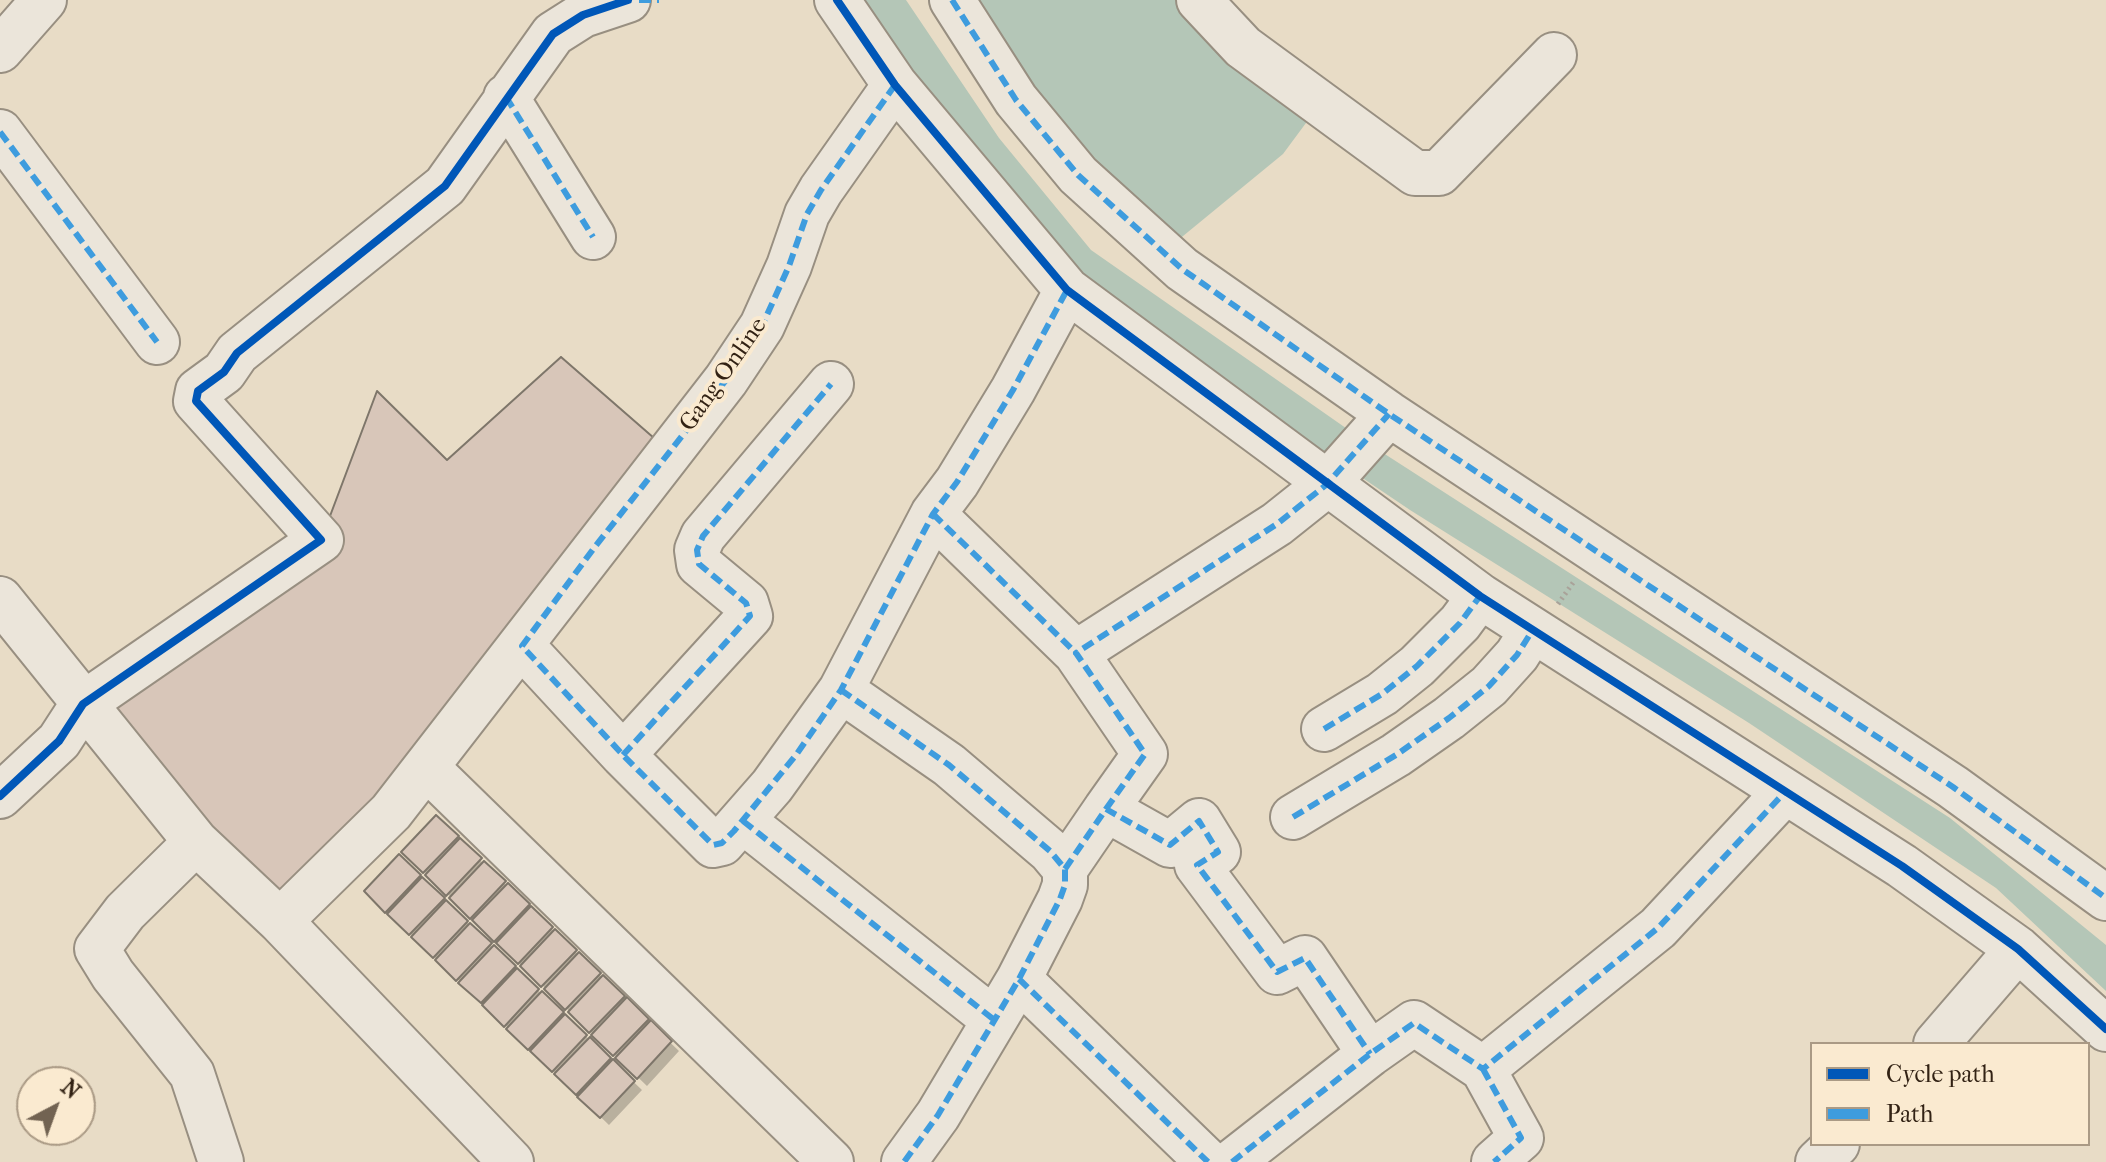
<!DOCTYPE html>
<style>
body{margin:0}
#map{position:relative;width:2106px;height:1162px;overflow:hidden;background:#e8dcc6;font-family:"IM FELL French Canon",serif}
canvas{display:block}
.legend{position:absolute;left:1810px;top:1042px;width:280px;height:104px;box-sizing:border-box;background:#faead0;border:2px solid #aa9a85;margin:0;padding:10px 14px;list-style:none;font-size:24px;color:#322214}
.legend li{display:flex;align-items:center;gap:16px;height:40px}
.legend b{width:40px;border:2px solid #aa9a85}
.north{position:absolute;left:16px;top:1066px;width:80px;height:80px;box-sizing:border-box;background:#faead0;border:2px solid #aa9a85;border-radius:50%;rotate:41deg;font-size:22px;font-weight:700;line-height:32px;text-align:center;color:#322214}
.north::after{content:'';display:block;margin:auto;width:28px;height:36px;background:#726352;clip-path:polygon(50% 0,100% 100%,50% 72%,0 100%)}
</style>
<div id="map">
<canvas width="2106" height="1162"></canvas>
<ul class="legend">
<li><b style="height:10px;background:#0057b8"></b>Cycle path</li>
<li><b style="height:10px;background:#3e9cde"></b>Path</li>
</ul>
<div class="north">N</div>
</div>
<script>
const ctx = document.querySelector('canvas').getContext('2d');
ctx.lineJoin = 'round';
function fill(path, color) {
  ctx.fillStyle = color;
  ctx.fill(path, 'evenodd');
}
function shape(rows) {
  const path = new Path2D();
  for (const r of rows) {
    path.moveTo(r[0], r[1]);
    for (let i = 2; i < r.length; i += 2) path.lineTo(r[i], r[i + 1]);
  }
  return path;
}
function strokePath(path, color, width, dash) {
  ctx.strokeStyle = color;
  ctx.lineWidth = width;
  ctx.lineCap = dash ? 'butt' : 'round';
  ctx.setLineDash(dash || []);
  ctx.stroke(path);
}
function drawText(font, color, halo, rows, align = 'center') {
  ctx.font = font + ' "IM FELL French Canon",serif';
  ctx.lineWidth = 8;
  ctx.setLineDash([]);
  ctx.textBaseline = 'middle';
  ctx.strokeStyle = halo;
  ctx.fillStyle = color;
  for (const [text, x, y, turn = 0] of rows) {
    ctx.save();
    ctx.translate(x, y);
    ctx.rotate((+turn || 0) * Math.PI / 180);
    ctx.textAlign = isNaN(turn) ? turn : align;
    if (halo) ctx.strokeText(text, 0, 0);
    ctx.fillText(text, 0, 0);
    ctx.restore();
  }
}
fill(shape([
 [863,0,906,0,999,138,1091,250,1363,440,1950,818,2106,945,2106,991,1996,888,1749,723,1410,510,1143,330,1068,273,963,141],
 [952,0,1199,0,1320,104,1283,154,1166,250]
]), '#b4c6b7');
fill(shape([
 [436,818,679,1051,647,1086,404,852],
 [399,857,642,1090,609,1125,366,891]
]), '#0003');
const building = shape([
 [561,357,670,452,280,921,83,704,321,540,377,391,447,460,561,357],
 [436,815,459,836,423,873,401,852,436,815],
 [460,838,482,858,446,896,425,875,460,838],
 [399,854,421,875,385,913,364,891,399,854],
 [484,861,506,881,470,919,449,898,484,861],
 [422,877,445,898,409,935,387,914,422,877],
 [508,883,530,904,494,942,472,920,508,883],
 [446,900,468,921,433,958,411,937,446,900],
 [531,906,553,927,518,964,496,943,531,906],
 [470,923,492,943,456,981,435,960,470,923],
 [555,929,577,950,541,987,520,966,555,929],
 [494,945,516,966,481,1003,458,983,494,945],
 [579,952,601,973,565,1010,544,989,579,952],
 [517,968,539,989,504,1027,482,1005,517,968],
 [603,975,625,996,589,1033,568,1012,603,975],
 [542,991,564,1012,528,1050,506,1029,542,991],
 [627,997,649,1019,613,1056,591,1035,627,997],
 [565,1014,587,1035,552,1072,530,1051,565,1014],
 [651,1020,672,1041,637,1079,615,1058,651,1020],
 [590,1037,611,1058,576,1095,554,1074,590,1037],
 [613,1059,635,1081,600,1118,577,1097,613,1059]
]);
fill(building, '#d8c6b9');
strokePath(building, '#7e766a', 2);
const minor = shape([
 [837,0,895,85,1067,290,1480,596,1902,866,2018,949,2106,1029],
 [952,0,1016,100,1078,175,1182,269,1389,414,1953,787,2106,898],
 [1199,0,1243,47,1415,173,1439,173,1554,55],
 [0,50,44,0],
 [506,97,593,237],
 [0,132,157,342],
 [933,514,1076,653],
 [0,599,196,842,280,921,511,1162],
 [522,646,623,755,713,845,722,843,772,786,841,690,933,514,957,482,1013,390,1067,290],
 [841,690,949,765,1050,851,1065,869,1065,885,1060,899,1019,979,938,1115,904,1162],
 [1324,729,1382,694,1417,666,1460,623,1480,596],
 [623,755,750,616,746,603,699,564,697,550,703,536,831,384],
 [426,767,831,1162],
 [0,796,59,741,83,704,321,540,196,401,198,391,224,372,237,353,445,186,553,34,583,15,628,0],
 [1106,809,1145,754,1076,653,1277,524,1326,485,1389,414],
 [1293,817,1396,755,1449,718,1489,686,1517,655,1532,631],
 [743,821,993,1019],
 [196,842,125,912,97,949,113,975,192,1074,221,1162],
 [1065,869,1106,809,1170,845,1199,821,1218,852,1197,865,1277,972,1305,958,1370,1054],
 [280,921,391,812,726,380,762,326,789,266,807,214,821,190,895,85],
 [1019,979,1208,1162],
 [1936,1044,2018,949],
 [1483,1069,1521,1138,1494,1162],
 [1232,1162,1370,1054,1414,1023,1483,1069,1658,928,1784,793],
 [1818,1162,1837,1144]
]);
strokePath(minor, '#988f81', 48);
strokePath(shape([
 [1558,604,1575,580]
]), '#a9a299', 5, [2, 4]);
strokePath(minor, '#ebe5da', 44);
strokePath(shape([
 [639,0,659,0],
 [952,0,1016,100,1078,175,1182,269,1389,414,1953,787,2106,898],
 [895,85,821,190,807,214,789,266,762,326,726,380,594,548,522,646,623,755,713,845,722,843,734,831,796,755,841,690,933,514,957,482,1013,390,1067,290],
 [506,97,593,237],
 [0,132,157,342],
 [933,514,1076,653],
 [841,690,949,765,1050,851,1065,869,1065,885,1060,899,1019,979,938,1115,904,1162],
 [1324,729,1382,694,1417,666,1460,623,1480,596],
 [623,755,750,616,746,603,699,564,697,550,703,536,831,384],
 [1106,809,1145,754,1076,653,1277,524,1326,485,1389,414],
 [1293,817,1396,755,1449,718,1489,686,1517,655,1532,631],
 [743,821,993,1019],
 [1065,869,1106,809,1170,845,1199,821,1218,852,1197,865,1277,972,1305,958,1370,1054],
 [1019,979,1208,1162],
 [1483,1069,1521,1138,1494,1162],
 [1232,1162,1370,1054,1414,1023,1483,1069,1658,928,1784,793]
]), '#3e9cde', 6, [12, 6]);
strokePath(shape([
 [837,0,895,85,1067,290,1480,596,1902,866,2018,949,2106,1029],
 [0,796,59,741,83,704,321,540,196,401,198,391,224,372,237,353,445,186,553,34,583,15,628,0]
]), '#0057b8', 8);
drawText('24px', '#322214', '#faead0', [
 ["Gang Online",724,375,-55]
]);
</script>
